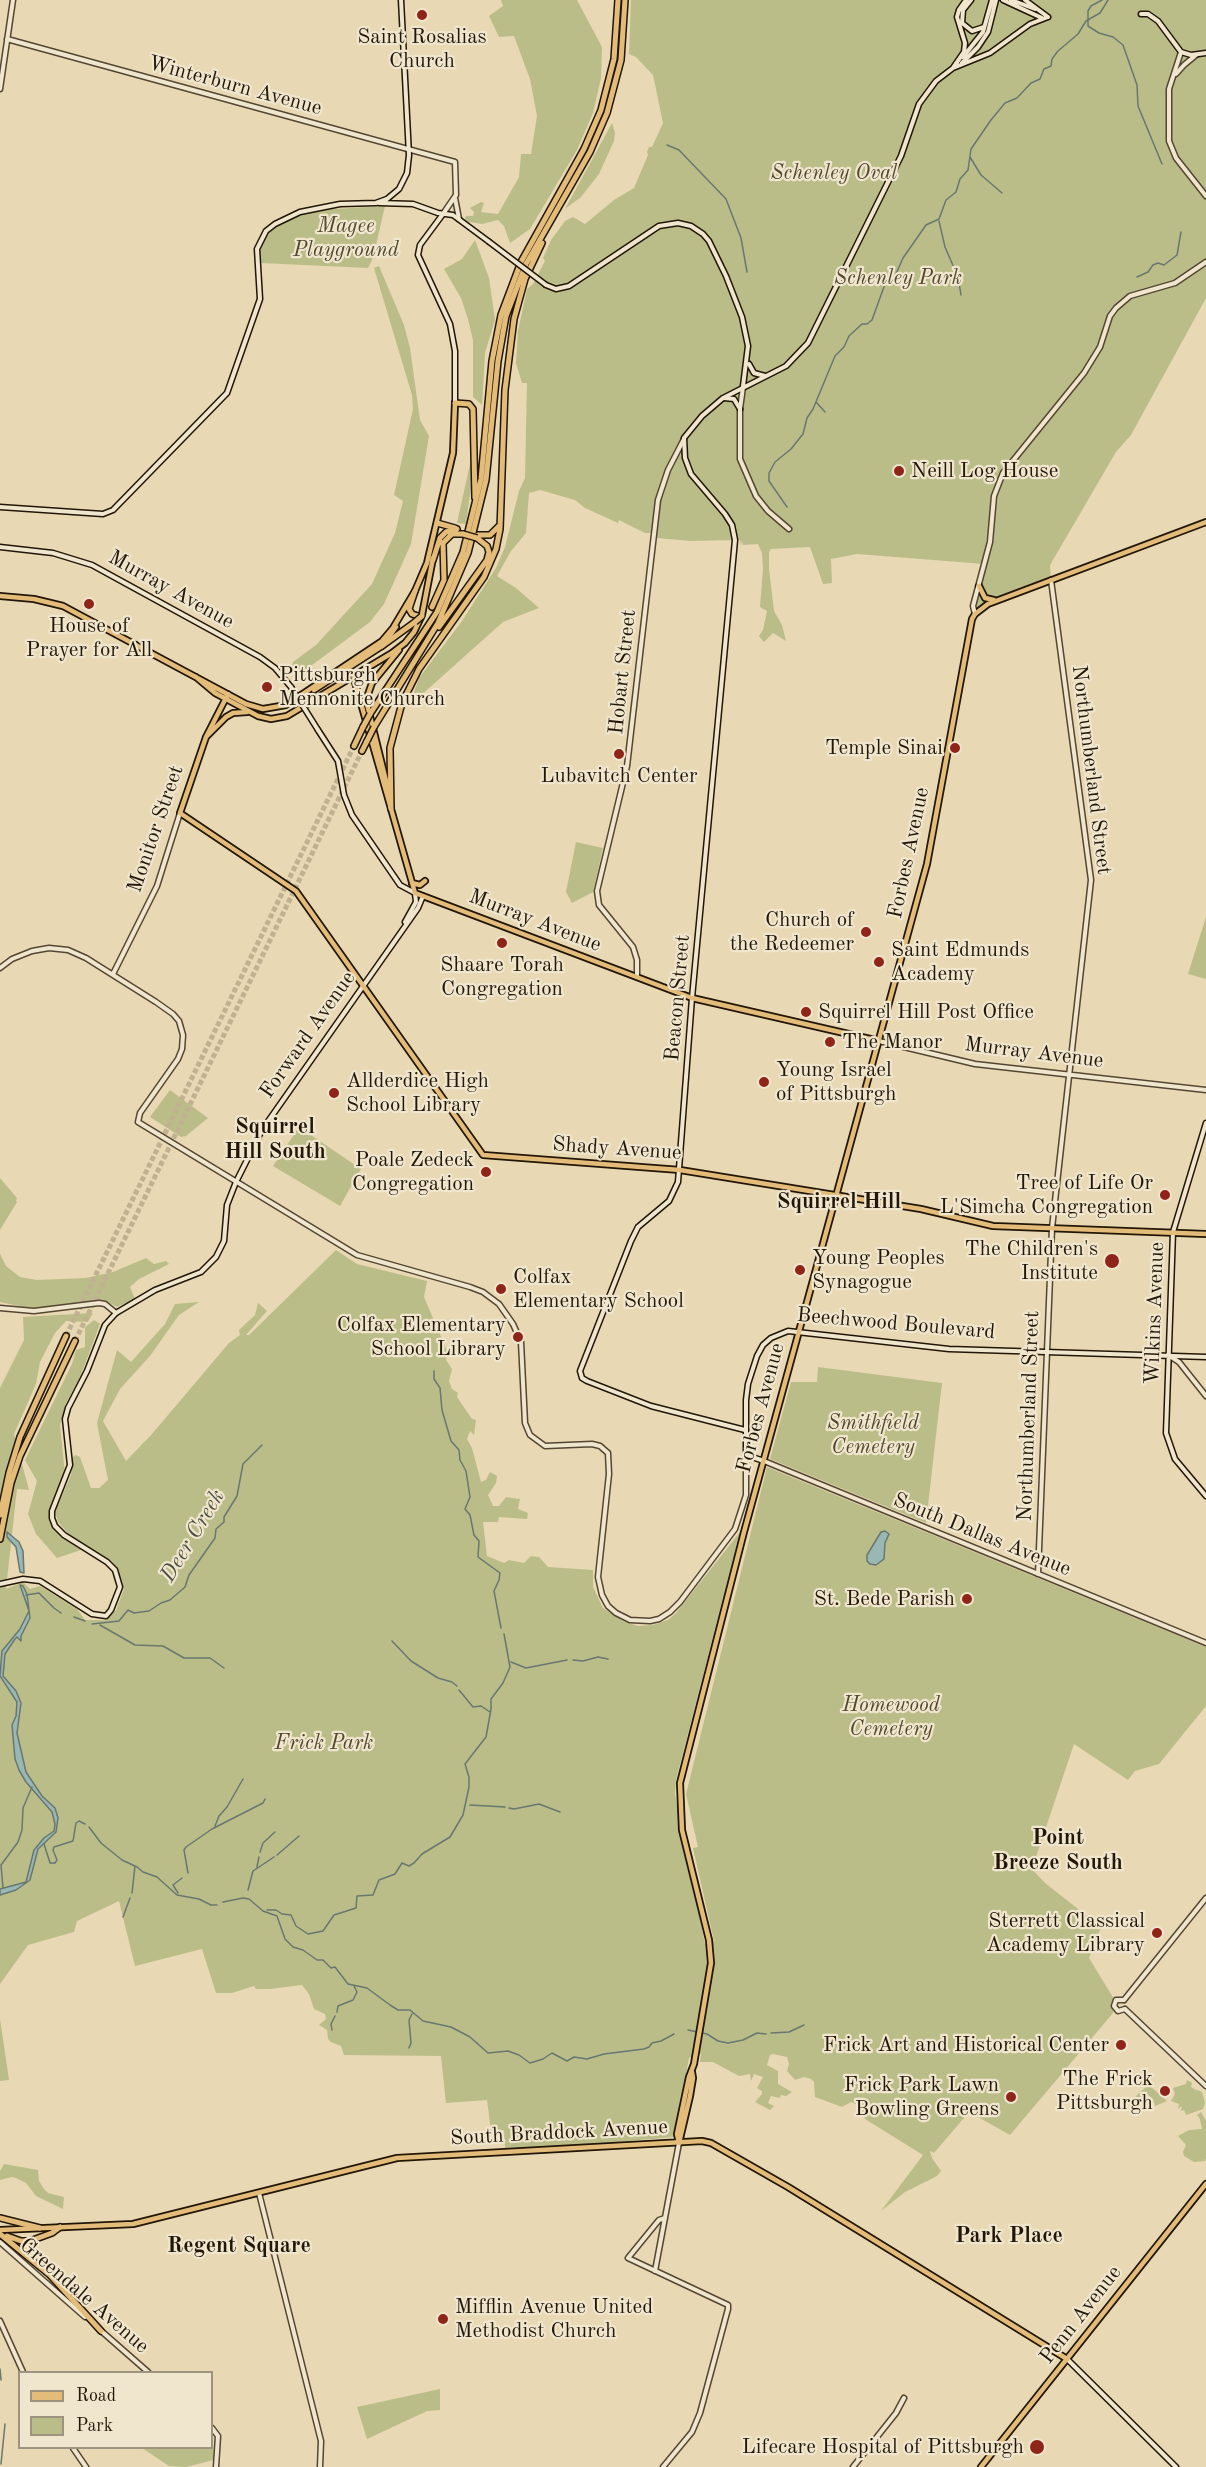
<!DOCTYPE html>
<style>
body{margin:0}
#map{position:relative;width:1206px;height:2467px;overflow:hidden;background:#e8d8b3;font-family:"Old Standard TT",serif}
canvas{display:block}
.legend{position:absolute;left:18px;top:2371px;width:195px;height:78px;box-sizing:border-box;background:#f0e6ce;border:2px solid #9e937e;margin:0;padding:8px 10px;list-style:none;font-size:18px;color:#221607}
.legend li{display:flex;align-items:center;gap:12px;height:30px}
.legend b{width:30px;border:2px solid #9e937e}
</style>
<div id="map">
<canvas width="1206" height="2467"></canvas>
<ul class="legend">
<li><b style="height:8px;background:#e4bc7a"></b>Road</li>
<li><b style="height:16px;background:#bbbd89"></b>Park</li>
</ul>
</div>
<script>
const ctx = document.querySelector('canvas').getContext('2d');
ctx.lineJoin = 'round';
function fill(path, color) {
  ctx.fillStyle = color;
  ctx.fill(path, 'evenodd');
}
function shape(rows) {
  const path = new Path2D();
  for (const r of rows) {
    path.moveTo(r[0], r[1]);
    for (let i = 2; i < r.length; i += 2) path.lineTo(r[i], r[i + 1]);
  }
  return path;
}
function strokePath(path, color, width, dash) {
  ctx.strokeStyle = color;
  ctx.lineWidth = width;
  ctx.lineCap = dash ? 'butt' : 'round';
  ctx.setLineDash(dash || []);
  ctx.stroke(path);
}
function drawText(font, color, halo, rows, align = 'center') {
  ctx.font = font + ' "Old Standard TT",serif';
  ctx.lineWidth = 4.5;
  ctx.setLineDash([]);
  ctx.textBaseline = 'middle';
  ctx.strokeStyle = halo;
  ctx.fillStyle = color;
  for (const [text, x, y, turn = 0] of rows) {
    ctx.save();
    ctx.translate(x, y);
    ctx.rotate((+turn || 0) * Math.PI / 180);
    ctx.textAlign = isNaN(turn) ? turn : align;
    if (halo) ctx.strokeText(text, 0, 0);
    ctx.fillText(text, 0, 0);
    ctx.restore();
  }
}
fill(shape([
 [501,0,577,0,602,47,601,78,593,113,577,150,530,229,510,243,504,226,498,220,482,224,464,221,466,216,473,216,474,212,470,208,481,202,484,203,481,212,498,214,519,177,521,154,531,154,537,116,530,79,514,36,499,37,489,16,503,6],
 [631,0,1206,0,1206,298,1131,435,1116,452,1050,565,1051,580,988,604,975,614,973,608,984,564,857,554,831,559,832,583,823,584,810,547,771,549,769,552,769,569,774,611,782,625,786,641,773,633,764,642,759,636,763,630,767,611,760,607,763,569,762,553,758,544,743,545,742,541,741,546,740,540,735,540,691,541,657,538,656,533,645,533,619,520,618,523,585,508,575,500,540,490,529,493,526,533,511,551,497,576,516,588,539,608,503,622,409,706,419,678,462,621,496,568,505,547,519,491,525,478,527,383,522,383,516,363,518,331,527,289,533,284,545,261,543,258,551,240,565,221,573,217,585,224,614,200,634,188,648,155,647,152,649,147,652,147,663,123,653,75,636,57,629,54],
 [612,123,615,133,614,141,599,174,581,197,565,209],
 [385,206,373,258,368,268,261,263,259,256,262,241,271,230,298,215,317,210],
 [475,240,489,278,495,320,485,353,482,405,473,397,473,340,468,319,461,298,444,269,462,259],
 [379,266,404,325,410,348,420,420,429,436,411,544,384,604,370,622,296,677,291,671,293,662,316,645,372,584,395,533,403,501,394,495,413,409,412,395,374,268],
 [470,452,473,472,466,524,457,523,470,464],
 [576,842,603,848,593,892,572,903,566,892],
 [1206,917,1206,979,1188,974],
 [170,1090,208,1118,186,1136,181,1137,150,1117],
 [299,1127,361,1169,340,1206,273,1166],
 [0,1178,17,1198,16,1201,17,1202,0,1230],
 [336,1250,357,1264,427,1281,424,1297,448,1353,446,1360,452,1369,449,1381,452,1389,458,1393,457,1397,472,1419,476,1420,474,1435,470,1431,467,1439,472,1448,481,1482,486,1480,490,1472,497,1476,496,1483,488,1495,493,1506,499,1506,506,1497,520,1499,518,1509,528,1513,527,1519,499,1517,498,1522,483,1522,487,1556,504,1563,509,1560,524,1563,531,1556,539,1557,548,1567,593,1570,593,1587,603,1608,625,1622,638,1626,653,1625,668,1620,676,1613,740,1532,676,1780,675,1794,705,1944,714,1941,693,1848,698,1847,686,1794,767,1467,1206,1647,1206,1706,1159,1764,1135,1771,1128,1780,1074,1744,1032,1869,1045,1883,1101,1927,1089,1958,1114,1999,1113,2013,1010,2135,969,2112,934,2153,930,2151,932,2158,941,2171,937,2176,905,2192,881,2211,923,2155,865,2119,858,2105,851,2102,842,2107,815,2097,814,2082,811,2079,804,2077,795,2080,787,2071,789,2064,787,2057,773,2054,770,2055,767,2065,778,2071,778,2084,792,2092,786,2096,781,2095,780,2098,771,2096,768,2103,774,2106,770,2110,755,2102,762,2094,762,2091,757,2088,763,2077,754,2074,751,2081,750,2074,739,2076,713,2062,700,2062,701,2054,689,2058,674,2137,593,2144,505,2148,504,2130,491,2131,487,2100,446,2103,441,2056,344,2055,341,2046,331,2042,328,2039,327,2030,319,2025,326,2019,325,2014,314,2009,309,1994,302,1985,270,1989,256,1989,254,1986,232,1993,216,1993,202,1949,135,1966,119,1901,77,1921,74,1932,28,1945,0,1984,0,1388,24,1340,23,1317,93,1313,88,1322,66,1321,55,1333,40,1362,36,1384,14,1434,29,1490,17,1489,6,1589,23,1582,30,1589,40,1586,77,1609,85,1620,106,1620,116,1610,124,1589,118,1569,112,1561,74,1540,58,1522,55,1512,71,1475,73,1457,76,1455,80,1457,91,1488,99,1488,108,1480,97,1423,117,1350,131,1362,165,1324,175,1304,199,1302,179,1315,150,1356,120,1389,103,1421,126,1461,152,1434,229,1343,240,1335,239,1330,255,1315,258,1303,267,1311,246,1335,249,1335],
 [0,1254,6,1266,20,1277,37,1280,86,1278,113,1272,146,1258,154,1264,166,1261,169,1264,139,1279,130,1287,135,1299,117,1307,108,1302,88,1301,33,1309,0,1302],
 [94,1320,100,1324,81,1375,66,1403,60,1425,65,1474,49,1512,52,1527,64,1539,81,1550,57,1558,36,1534,28,1514,37,1481,25,1460,72,1364,76,1350,85,1347,85,1327],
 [818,1367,942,1383,926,1523,770,1459,791,1382,817,1382],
 [0,2019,9,2080,0,2081],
 [1187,2080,1192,2083,1191,2087,1194,2089,1202,2092,1205,2103,1203,2109,1186,2115,1184,2110,1181,2111,1182,2106,1178,2109,1179,2104,1171,2101,1175,2094,1173,2088,1186,2084],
 [1147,2086,1150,2086,1167,2101,1155,2106,1153,2099,1147,2094,1141,2100,1145,2108,1135,2097],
 [1201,2112,1206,2121,1206,2158,1205,2161,1194,2162,1184,2156,1183,2152,1186,2145,1178,2136,1189,2130,1202,2129,1200,2119,1197,2115],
 [4,2164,38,2170,39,2181,44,2189,48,2193,64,2197,63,2209,36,2196,26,2183,16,2178,12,2177,0,2180,0,2171],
 [440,2389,440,2410,427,2411,367,2439,357,2407],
 [142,2448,211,2448,214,2450,214,2460,186,2467,169,2466]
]), '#bbbd89');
const water = shape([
 [885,1531,889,1534,885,1543,884,1559,876,1565,870,1564,867,1561,867,1555,881,1532,885,1531],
 [7,1532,19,1542,23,1551,24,1573,20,1572,16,1547,7,1537,7,1532],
 [20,1585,23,1586,27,1594,30,1618,21,1636,21,1641,17,1637,15,1639,5,1654,3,1676,16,1691,21,1703,17,1733,26,1772,42,1796,55,1808,58,1818,56,1832,38,1849,30,1880,16,1890,0,1895,0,1889,26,1882,34,1850,44,1838,54,1831,55,1824,52,1812,26,1782,19,1770,15,1759,12,1725,16,1716,17,1702,0,1676,2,1651,20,1629,29,1611,20,1585]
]);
fill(water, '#99b8b5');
strokePath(water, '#69776f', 1.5);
strokePath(shape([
 [1102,0,1091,6,1088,11,1088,26,1099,33,1113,37,1123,45,1137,85,1138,106,1162,164],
 [667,145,679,150,726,199,741,238,747,272],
 [970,157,981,175,1002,193],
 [939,221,945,247,958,277,961,295],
 [1137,277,1148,272,1153,265,1158,263,1164,265,1177,255,1181,232],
 [816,402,825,412],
 [787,507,769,481,769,473,775,462,791,449,803,434,807,418,813,409,835,356,844,347,849,336,862,324,867,324,872,320,885,284,895,276,903,258,926,225,939,219,946,200,956,192,960,179,968,170,971,149,991,120,1005,103,1017,98,1031,83,1040,79,1044,69,1051,66,1052,59,1058,51,1078,34,1086,21,1100,13,1108,0],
 [434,1371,434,1379,440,1388,442,1410,451,1441,459,1450,460,1460,466,1471,470,1497,465,1509,470,1515,474,1535,479,1541,478,1557,500,1573,499,1580,494,1591,501,1628],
 [26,1595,39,1593,54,1608,61,1613],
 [74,1617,85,1621],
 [92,1624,119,1621,128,1610,134,1613,149,1611,161,1603,170,1600,185,1587,189,1575,215,1538,216,1529,224,1522,224,1517,237,1496,243,1464,262,1445],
 [100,1625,135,1645,163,1646,184,1658,210,1658,224,1668],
 [392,1641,411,1661,438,1678,452,1682,457,1686],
 [573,1660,583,1661,598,1657,608,1659],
 [511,1662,526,1668,567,1660],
 [459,1690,473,1707,481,1706,490,1712],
 [470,1805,505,1807],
 [509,1808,514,1809,539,1804,560,1812],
 [215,1826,219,1816,227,1807,243,1779],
 [89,1827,101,1843,122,1860,137,1867,143,1872,157,1877,177,1895,199,1899,211,1905,217,1905],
 [44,1844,50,1863,55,1863,57,1860,53,1850,54,1847,73,1841,76,1823,79,1821,85,1824],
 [260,1852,263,1843,275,1832],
 [277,1855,299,1836],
 [257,1867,259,1857],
 [188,1873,184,1850,186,1847,212,1829,263,1803,265,1799],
 [3,1888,1,1865,18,1842,22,1830,23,1808,32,1787],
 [248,1890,253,1871,274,1857],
 [132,1893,135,1866],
 [178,1893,173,1885,182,1878],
 [223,1902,243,1898,249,1899,263,1911,277,1916,285,1939,293,1947,303,1950,317,1960,323,1960,331,1968,335,1967,348,1984,367,1988,390,2005,398,2010,410,2010,423,2021,451,2027,470,2037,488,2053,508,2051,519,2055,530,2063,543,2059,552,2053,567,2061,574,2057,587,2059,604,2054,644,2049,649,2047,652,2043,661,2041,674,2034],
 [267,1910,276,1910,282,1914,291,1915,296,1926,308,1934,323,1931,334,1915,356,1908,357,1896,373,1895,379,1880,395,1874,402,1863,409,1866,414,1863,422,1854,450,1837,463,1815,469,1787,469,1777,465,1764,486,1737,491,1709,491,1699,503,1683,510,1667,504,1634],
 [123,1917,130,1898],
 [337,2012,338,2006,353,2000,357,1992,354,1986],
 [332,2030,331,2024,335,2016],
 [688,2030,707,2034,718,2041,728,2043,743,2040,757,2033,766,2034],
 [771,2033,789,2032,804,2025],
 [409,2048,411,2043,409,2020,412,2014],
 [0,2369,1,2380],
 [1,2464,5,2424]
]), '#69776f', 1.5);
strokePath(shape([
 [66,1336,354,746],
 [75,1341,362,751]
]), '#c0b191', 5, [5, 2.5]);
const tertiary = shape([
 [7,39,455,162,456,195,443,214],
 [1181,52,1169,89,1169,141,1176,158,1206,196],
 [1176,74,1184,65,1196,55],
 [0,89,13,0],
 [455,198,459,219],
 [743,387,740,409,740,459,756,496,768,511,789,529],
 [975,614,973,606,990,542,994,496,1003,473,1084,373,1100,347,1110,316,1116,308,1130,296,1175,283,1206,262],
 [0,968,12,959,32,951,49,948,68,950,86,958,156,1002,173,1014,179,1021,183,1035,182,1049,178,1059,140,1113,138,1122,357,1255,470,1287,483,1292,499,1304,513,1324,521,1342,525,1423,530,1435,545,1446,592,1444,600,1446,608,1453,609,1474,598,1577,602,1595,608,1606,616,1613,630,1620,650,1621,659,1619,670,1612,680,1602,735,1529,746,1495,746,1455],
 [113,974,157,886,180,813],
 [637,977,637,960,633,947,599,905,597,891,627,766,658,500,668,470,684,439],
 [879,1041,975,1064,1206,1090],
 [0,1308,34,1311,99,1303,105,1304,116,1313],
 [1168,1355,1179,1362,1206,1396],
 [764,1461,1206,1643],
 [1038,1574,1052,1228,1091,880,1051,580],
 [1124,2000,1206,1898],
 [1124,2000,1116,2000,1114,2006,1118,2011,1125,2009],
 [1125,2009,1206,2086],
 [259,2193,321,2441,320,2467],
 [0,2242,85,2317],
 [655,2271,679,2143],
 [0,2321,23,2372],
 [99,2329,148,2372],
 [212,2428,218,2436,216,2467],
 [73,2448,86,2467],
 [663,2467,692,2432,700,2413,728,2309,728,2305,628,2258,659,2220,665,2218],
 [853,2467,896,2413,904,2398]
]);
const secondary = shape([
 [971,0,963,10,962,23,972,31,984,27],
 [1003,0,1042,18],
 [1011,0,1035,9],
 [1025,0,1048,17],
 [1141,14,1148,14,1158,21,1181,52,1191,55,1206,53],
 [963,57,983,32,992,0],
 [962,63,978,47,988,32,996,0],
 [953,68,990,53,1030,24,1048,17],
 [379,203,413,204,438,213,453,215,488,241],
 [443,214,420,245,418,255,450,324,455,351,455,403],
 [546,285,556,289,569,286,659,226,678,223,691,226,703,234,709,241,726,276,742,317,748,346,743,386],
 [749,364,754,373,765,376],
 [724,398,734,399,740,409],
 [0,507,103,514,113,510,227,393,260,299,257,249,266,231,275,224,300,212,340,204,376,203,387,199,399,189,407,173,409,155,401,0],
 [0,547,53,553,92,565,260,657,275,668,291,687],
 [318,730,338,761,344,795,352,815,400,885,415,893,416,902,405,922],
 [1206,1123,1173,1232,1166,1433,1175,1459,1206,1496],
 [745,1430,651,1406,587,1381,582,1378,580,1371,631,1241,638,1227,669,1201,678,1182,692,998,735,540,732,525,725,514,691,474,685,458,684,438,702,416,723,398,786,366,808,343,901,156,919,104,936,81,953,68,964,52,965,43,957,17,959,10,966,0],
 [764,1461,746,1455,746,1400,748,1384,757,1356,763,1345,771,1338,788,1331,949,1349,1206,1357],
 [0,1584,23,1579,40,1581,92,1614,106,1616,111,1610,120,1587,115,1570,107,1562,64,1535,55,1526,52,1518,52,1511,70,1465,65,1419,68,1408,87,1371,105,1325,116,1313,155,1290,201,1272,216,1257,224,1241,227,1205,236,1182,262,1130,418,908,423,896],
 [1067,2359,1176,2467]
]);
const primary = shape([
 [979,586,985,598,994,600],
 [0,596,34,599,63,606,246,704,263,709,286,705,382,641,393,628,415,591,427,563,453,453,455,403],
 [196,677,215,693,258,716,271,719,287,716,392,653,405,643,414,632,422,615,433,558],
 [354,679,415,893,692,998,879,1041],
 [314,690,382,646,396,627],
 [228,694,206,737,180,813,296,891,483,1155,680,1170,921,1209,993,1226,1206,1234],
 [206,737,226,717,233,713,247,712],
 [389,793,366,700,372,683,399,650],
 [412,883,420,885,425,881],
 [679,2143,677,2134,689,2077,694,2064,711,1963,709,1940,682,1830,680,1783,744,1532,927,864,972,619,975,614,988,604,1206,522],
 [679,2143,690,2096,693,2078,692,2072],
 [0,2230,133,2224,397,2158,702,2141,711,2143,788,2187,1067,2359]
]);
const trunk = shape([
 [981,2467,1206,2184]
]);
const motorway = shape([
 [455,403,469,404,473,409,475,498],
 [437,523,455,528],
 [478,535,490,535,499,526],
 [433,560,440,538,446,532,457,529],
 [415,591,409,609,412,614,418,616],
 [432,607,444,580,443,543,452,534,463,534],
 [439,627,487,560,489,552,487,546,477,538],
 [382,646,415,622],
 [370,714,437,612,463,552,481,479,492,361,501,315,521,262,584,149,601,110,614,59,618,0],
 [374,727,438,623,468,553,486,480,498,361,506,316,526,264,590,152,607,113,621,60,625,0],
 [354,746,363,727],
 [362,751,367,741],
 [391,809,390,748,402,703,419,669,484,577,496,549,500,529,505,390,514,319,525,279,542,243],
 [0,1515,9,1473,20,1437,66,1336],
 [0,1539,11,1483,20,1456,75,1341],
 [0,2218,40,2228],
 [0,2234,50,2275,101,2331],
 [7,2236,21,2241,30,2241,52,2233,60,2227]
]);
strokePath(tertiary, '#544632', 7);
strokePath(secondary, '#221607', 7);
strokePath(primary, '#221607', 8);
strokePath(trunk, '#221607', 8);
strokePath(motorway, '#221607', 8);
strokePath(tertiary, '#f0e6ce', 4);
strokePath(secondary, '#f0e6ce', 4);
strokePath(primary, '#e4bc7a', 4.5);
strokePath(trunk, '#e4bc7a', 4.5);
strokePath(motorway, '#e4bc7a', 5);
const secondaryBridge = shape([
 [488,241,546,285],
 [291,687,318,730]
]);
const primaryBridge = shape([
 [353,674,354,679]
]);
const motorwayBridge = shape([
 [463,534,477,538],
 [415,622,422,616],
 [363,727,370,714],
 [367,741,374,727]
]);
strokePath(secondaryBridge, '#221607', 7, []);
strokePath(primaryBridge, '#221607', 8, []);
strokePath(motorwayBridge, '#221607', 8, []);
strokePath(secondaryBridge, '#f0e6ce', 4);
strokePath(primaryBridge, '#e4bc7a', 4.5);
strokePath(motorwayBridge, '#e4bc7a', 5);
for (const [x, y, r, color] of [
 [422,15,6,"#8f2418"],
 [899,471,6,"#8f2418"],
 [89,604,6,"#8f2418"],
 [267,687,6,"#8f2418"],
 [955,748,6,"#8f2418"],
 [619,754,6,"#8f2418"],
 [866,932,6,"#8f2418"],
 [502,943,6,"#8f2418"],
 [879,962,6,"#8f2418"],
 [806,1012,6,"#8f2418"],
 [830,1042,6,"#8f2418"],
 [764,1082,6,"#8f2418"],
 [334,1093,6,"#8f2418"],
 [486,1172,6,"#8f2418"],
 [1165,1195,6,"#8f2418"],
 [1112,1261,8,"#8f2418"],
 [800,1270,6,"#8f2418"],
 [501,1289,6,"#8f2418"],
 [518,1337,6,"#8f2418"],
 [967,1599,6,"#8f2418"],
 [1157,1933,6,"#8f2418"],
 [1121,2045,6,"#8f2418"],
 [1165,2091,6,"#8f2418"],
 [1011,2097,6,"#8f2418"],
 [443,2319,6,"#8f2418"],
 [1037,2447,8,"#8f2418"]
]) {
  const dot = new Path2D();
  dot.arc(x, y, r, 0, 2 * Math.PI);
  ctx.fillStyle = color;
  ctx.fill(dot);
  strokePath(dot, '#f0e6ce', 2);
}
drawText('21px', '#221607', '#f0e6ce', [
 ["Saint Rosalias",422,37,"center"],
 ["Church",422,61,"center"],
 ["Neill Log House",911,471,"left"],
 ["House of",89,626,"center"],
 ["Prayer for All",89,650,"center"],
 ["Pittsburgh",279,675,"left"],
 ["Mennonite Church",279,699,"left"],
 ["Temple Sinai",943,748],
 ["Lubavitch Center",619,776,"center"],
 ["Church of",854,920],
 ["the Redeemer",854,944],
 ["Saint Edmunds",891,950,"left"],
 ["Academy",891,974,"left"],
 ["Shaare Torah",502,965,"center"],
 ["Congregation",502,989,"center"],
 ["Squirrel Hill Post Office",818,1012,"left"],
 ["The Manor",842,1042,"left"],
 ["Young Israel",776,1070,"left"],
 ["of Pittsburgh",776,1094,"left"],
 ["Allderdice High",346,1081,"left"],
 ["School Library",346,1105,"left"],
 ["Poale Zedeck",474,1160],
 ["Congregation",474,1184],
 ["Tree of Life Or",1153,1183],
 ["L'Simcha Congregation",1153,1207],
 ["The Children's",1098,1249],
 ["Institute",1098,1273],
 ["Young Peoples",812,1258,"left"],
 ["Synagogue",812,1282,"left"],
 ["Colfax",513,1277,"left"],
 ["Elementary School",513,1301,"left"],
 ["Colfax Elementary",506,1325],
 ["School Library",506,1349],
 ["St. Bede Parish",955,1599],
 ["Sterrett Classical",1145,1921],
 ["Academy Library",1145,1945],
 ["Frick Art and Historical Center",1109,2045],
 ["The Frick",1153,2079],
 ["Pittsburgh",1153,2103],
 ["Frick Park Lawn",999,2085],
 ["Bowling Greens",999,2109],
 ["Mifflin Avenue United",455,2307,"left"],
 ["Methodist Church",455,2331,"left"],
 ["Lifecare Hospital of Pittsburgh",1024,2447]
], 'right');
drawText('21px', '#221607', '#f0e6ce', [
 ["Winterburn Avenue",235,86,15],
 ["Murray Avenue",171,590,29],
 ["Hobart Street",623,672,-84],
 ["Northumberland Street",1091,770,83],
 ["Monitor Street",156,829,-71],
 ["Forbes Avenue",909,853,-78],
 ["Murray Avenue",535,921,21],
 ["Beacon Street",678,998,-85],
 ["Forward Avenue",308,1035,-55],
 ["Murray Avenue",1034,1053,7],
 ["Shady Avenue",617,1149,4],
 ["Wilkins Avenue",1155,1313,-88],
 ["Beechwood Boulevard",896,1324,5],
 ["Forbes Avenue",761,1408,-75],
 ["Northumberland Street",1029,1416,-88],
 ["South Dallas Avenue",982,1535,22],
 ["South Braddock Avenue",559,2133,-3],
 ["Greendale Avenue",84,2296,41],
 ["Penn Avenue",1081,2315,-52]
]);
drawText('italic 21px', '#50482e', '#f0e6ce', [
 ["Schenley Oval",834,173],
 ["Magee",346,226],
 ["Playground",346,250],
 ["Schenley Park",898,278],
 ["Smithfield",873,1423],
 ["Cemetery",873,1447],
 ["Homewood",891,1705],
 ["Cemetery",891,1729],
 ["Frick Park",324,1743]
]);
drawText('bold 22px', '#221607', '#f0e6ce', [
 ["Squirrel",275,1127],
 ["Hill South",275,1152],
 ["Squirrel Hill",839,1202],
 ["Point",1058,1838],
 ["Breeze South",1058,1863],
 ["Park Place",1009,2236],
 ["Regent Square",239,2246]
]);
drawText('italic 22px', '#4c4f44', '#f0e6ce', [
 ["Deer Creek",193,1536,-59]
]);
</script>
